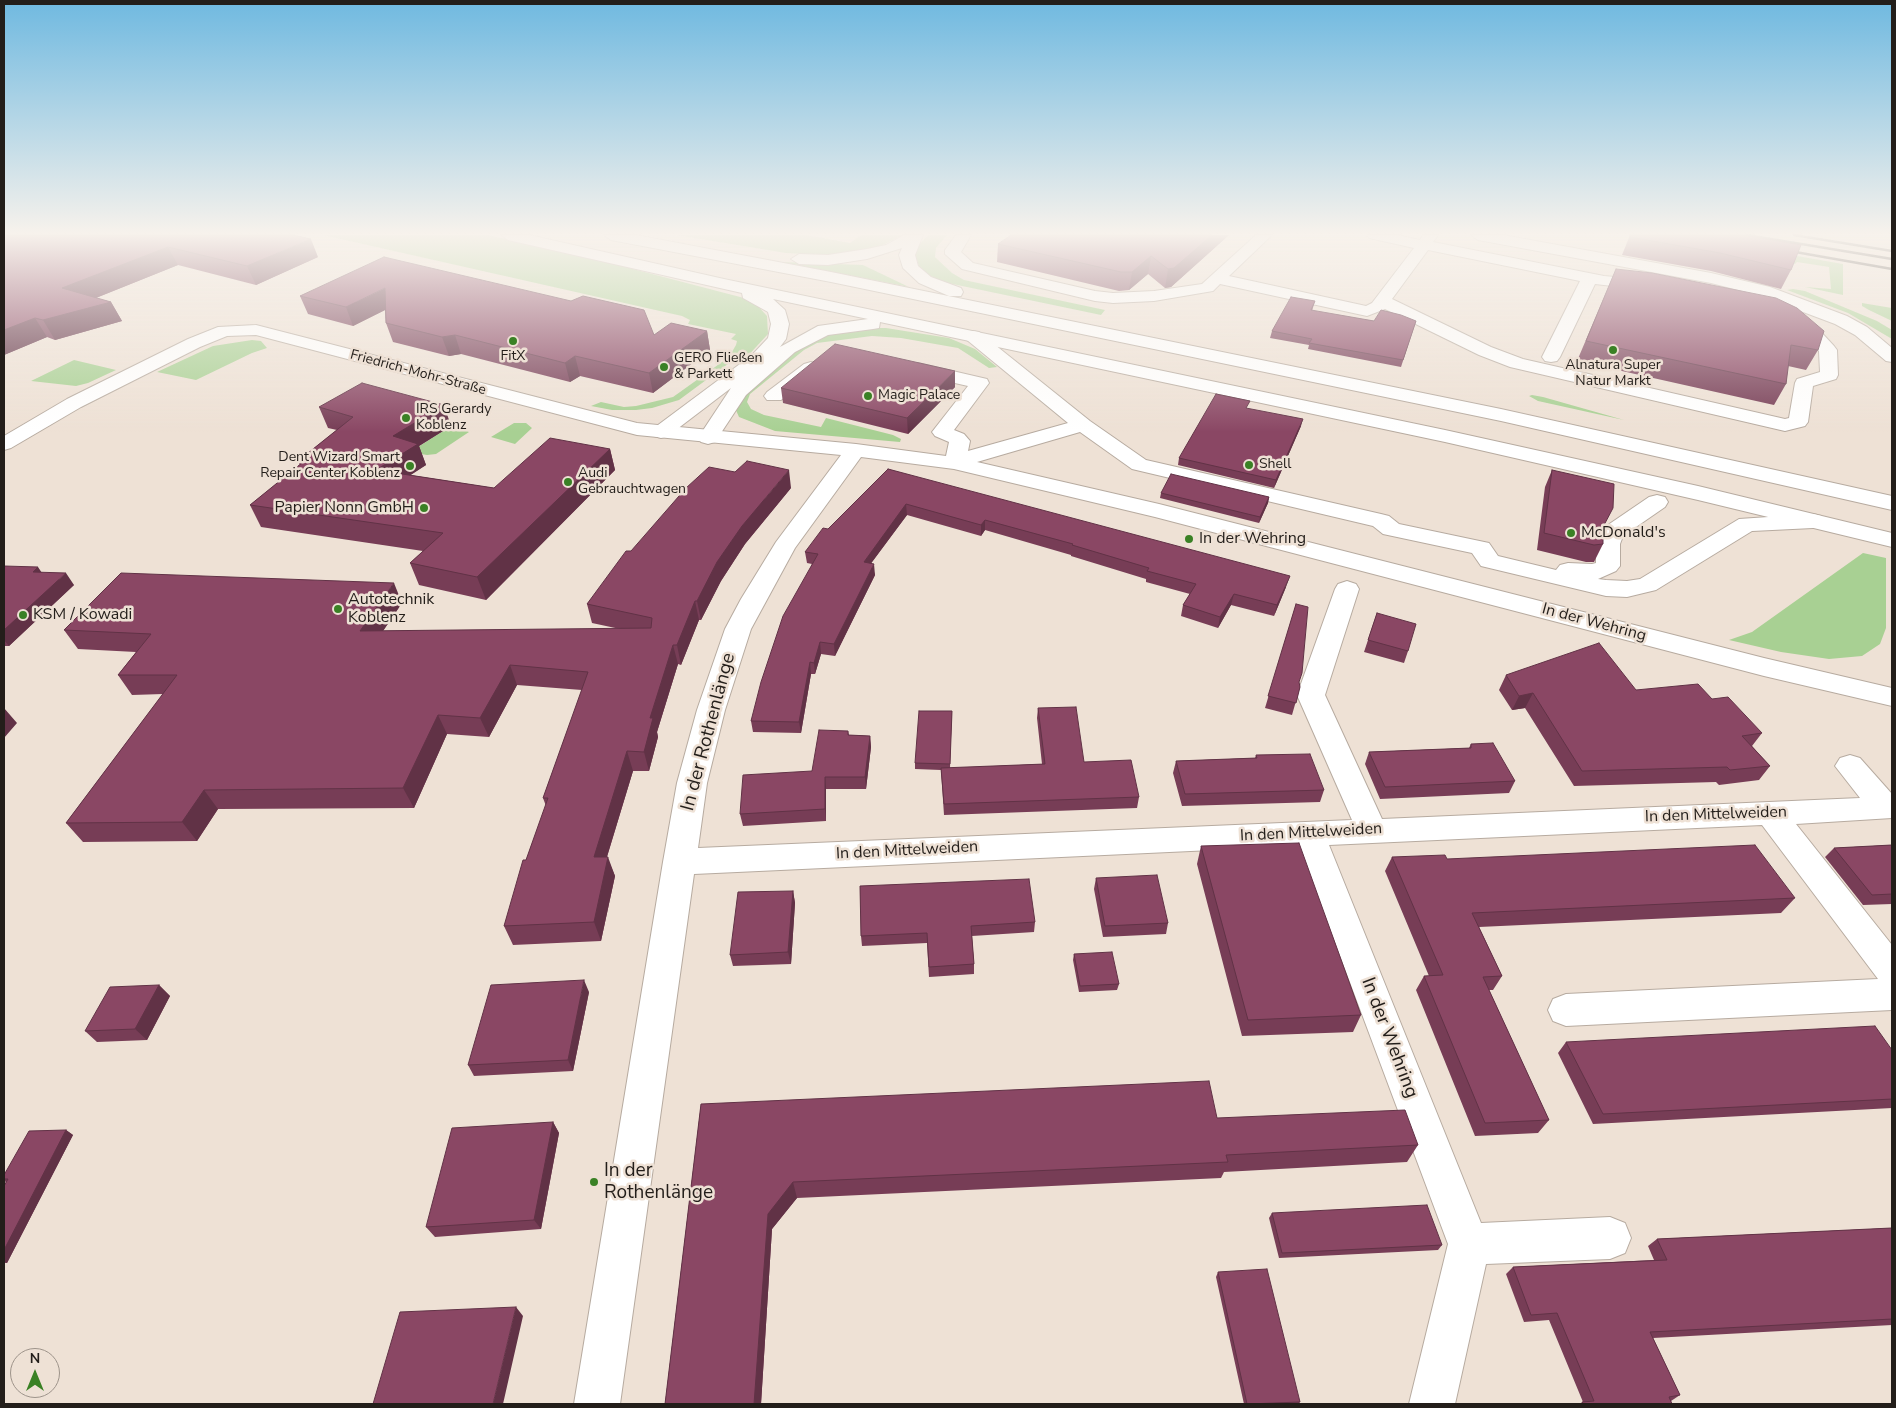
<!DOCTYPE html>
<meta charset="utf-8">
<style>
body{margin:0}
#map{position:relative;width:1896px;height:1408px;overflow:hidden;background:#eee1d5;font-family:"Nunito Sans",sans-serif}
canvas{display:block}
.frame{position:absolute;inset:0;border:5px solid #231e1a;pointer-events:none}
.north{position:absolute;left:10px;top:1348px;width:50px;height:50px;box-sizing:border-box;background:#eee1d5;border:1px solid #9d938a;border-radius:50%;rotate:0deg;font-size:14px;font-weight:700;line-height:20px;text-align:center;color:#231e1a}
.north::after{content:'';display:block;margin:auto;width:18px;height:22px;background:#3a8125;clip-path:polygon(50% 0,100% 100%,50% 72%,0 100%)}
</style>
<div id="map">
<canvas width="1896" height="1408"></canvas>
<div class="frame"></div>
<div class="north">N</div>
</div>
<script>
const ctx = document.querySelector('canvas').getContext('2d');
ctx.lineJoin = 'round';
function fill(path, color) {
  ctx.fillStyle = color;
  ctx.fill(path, 'evenodd');
}
function shape(rows) {
  const path = new Path2D();
  for (const r of rows) {
    path.moveTo(r[0], r[1]);
    for (let i = 2; i < r.length; i += 2) path.lineTo(r[i], r[i + 1]);
  }
  return path;
}
function strokePath(path, color, width, dash) {
  ctx.strokeStyle = color;
  ctx.lineWidth = width;
  ctx.lineCap = dash ? 'butt' : 'round';
  ctx.setLineDash(dash || []);
  ctx.stroke(path);
}
function drawText(font, color, halo, rows, align = 'center') {
  ctx.font = font + ' "Nunito Sans",sans-serif';
  ctx.lineWidth = 5;
  ctx.setLineDash([]);
  ctx.textBaseline = 'middle';
  ctx.strokeStyle = halo;
  ctx.fillStyle = color;
  for (const [text, x, y, turn = 0] of rows) {
    ctx.save();
    ctx.translate(x, y);
    ctx.rotate((+turn || 0) * Math.PI / 180);
    ctx.textAlign = isNaN(turn) ? turn : align;
    if (halo) ctx.strokeText(text, 0, 0);
    ctx.fillText(text, 0, 0);
    ctx.restore();
  }
}
fill(shape([
 [323,235,488,235,591,258,744,298,757,305,767,316,768,334,745,359,736,358,679,400,652,408,636,410,612,410,591,406,601,402,624,407,636,406,673,397,729,357,736,345,737,341,731,339,736,334,688,324,690,320,682,316],
 [676,235,806,235,850,243,861,235,903,235,881,246,847,254,824,255,786,253],
 [928,235,947,235,936,248,935,257,952,273,964,280,1105,310,1101,315,943,282,929,275,919,266,915,255,917,247],
 [1633,235,1677,235,1843,264,1843,295,1805,287,1831,289,1829,267,1797,262,1795,264],
 [782,262,863,265,909,287],
 [1793,289,1805,291,1877,321,1892,330,1892,339,1848,313,1787,290],
 [1862,303,1892,308,1892,321,1869,310,1862,306],
 [858,328,886,328,949,338,975,349,997,367,989,368,958,348,901,338,872,336,817,343,804,350,750,394,747,402,751,409,764,415,821,427,826,418,893,435,901,439,900,442,775,431,739,417,735,408,736,403,796,348,816,336],
 [252,340,261,341,267,348,252,353,196,380,157,372,213,346],
 [74,360,116,370,88,383,76,386,31,381],
 [1532,395,1543,397,1624,420,1538,401,1529,396],
 [514,423,526,423,532,428,515,444,491,437],
 [451,426,469,432,436,454,427,455,410,452],
 [1863,553,1886,558,1886,628,1880,644,1862,656,1829,659,1781,652,1729,640,1752,632]
]), '#a8d093');
const minor = shape([
 [956,235,971,235,961,252,973,263,1095,291,1113,293,1154,291,1202,284,1256,235,1272,235,1229,276,1366,306,1372,303,1414,248,1369,238,1367,235,1397,235,1420,240,1423,235,1438,235,1433,242,1604,276,1648,280,1656,285,1648,290,1595,284,1560,357,1557,361,1551,362,1545,361,1542,357,1580,281,1428,250,1392,299,1491,347,1523,359,1785,419,1789,418,1795,383,1797,379,1820,372,1819,351,1809,340,1782,320,1785,316,1791,315,1821,332,1834,346,1837,350,1838,375,1836,379,1813,386,1808,422,1805,426,1785,431,1510,367,1479,355,1385,309,1367,316,1220,284,1213,291,1154,301,1113,303,1095,301,962,269,945,254,945,250,956,235],
 [1471,235,1503,235,1711,273,1770,287,1847,316,1867,327,1892,348,1892,362,1886,361,1855,335,1835,324,1758,295,1711,283,1478,240,1471,235],
 [256,325,637,423,856,444,946,456,949,442,935,436,932,432,968,386,911,373,909,369,911,365,918,363,987,379,989,383,954,430,964,434,970,441,968,451,1068,423,967,340,964,336,967,332,973,331,979,332,1090,421,1146,460,1381,514,1389,516,1399,524,1489,543,1498,556,1556,570,1560,565,1568,563,1592,564,1596,563,1596,544,1605,527,1649,497,1657,495,1665,497,1668,502,1665,507,1623,536,1620,544,1620,566,1616,571,1598,579,1606,580,1627,581,1640,579,1739,519,1813,514,1821,516,1824,521,1821,526,1813,528,1752,531,1656,590,1627,597,1606,596,1481,566,1472,553,1383,534,1373,526,1132,469,1080,432,977,462,1159,504,1764,658,1892,688,1892,706,1764,676,1155,517,954,469,861,457,795,548,751,629,725,710,707,783,698,848,1352,820,1297,695,1335,589,1338,584,1347,581,1356,584,1359,589,1325,695,1382,819,1860,798,1835,766,1840,758,1850,755,1860,758,1892,794,1892,818,1796,824,1892,945,1892,1010,1566,1026,1553,1021,1548,1010,1553,999,1566,994,1878,979,1762,825,1329,845,1481,1223,1610,1217,1625,1223,1631,1238,1625,1253,1610,1259,1486,1264,1455,1404,1409,1404,1448,1244,1299,846,694,874,620,1404,574,1404,663,862,677,783,697,710,725,629,741,599,776,542,841,455,637,435,256,335,227,336,200,347,81,407,11,448,4,450,4,436,67,399,188,339,218,327,256,325],
 [811,362,818,364,820,368,818,372,781,400,767,400,764,396,767,392,804,364,811,362]
]);
const highway = shape([
 [501,235,529,235,724,279,1445,430,1698,486,1892,533,1892,547,1698,500,1445,442,880,322,879,328,873,329,828,335,795,352,746,395,715,442,708,444,701,442,698,438,731,388,668,436,661,438,654,436,651,432,654,428,752,355,768,338,771,324,768,312,743,298,742,293,508,240,501,235],
 [773,299,868,319,818,326,780,347,786,339,789,324,785,310,773,299],
 [604,235,636,235,831,272,1501,409,1892,496,1892,510,1501,421,831,282,611,240,604,235],
 [904,235,923,235,915,255,918,266,931,277,961,288,963,292,961,296,949,296,919,283,903,268,899,255,902,248,867,259,828,265,799,264,791,259,799,254,828,255,867,249,886,245,904,235]
]);
strokePath(minor, '#b7aba0', 2);
strokePath(highway, '#b7aba0', 2);
fill(minor, '#fff');
fill(highway, '#fff');
strokePath(shape([
 [1747,235,1892,259],
 [1794,235,1892,251],
 [1784,250,1892,269]
]), '#4a433e', 2.5);
fill(shape([
 [4,235,318,257,256,285,178,265,96,298,111,302,122,321,55,340,47,337,4,355],
 [1229,235,1171,287,1165,288,1148,274,1129,290,1119,291,997,262,998,244],
 [1630,235,1744,235,1791,270,1781,289,1711,271,1622,255],
 [1616,269,1818,350,1806,370,1788,366,1786,384,1774,405,1577,361],
 [300,296,654,335,707,331,710,350,653,393,580,376,570,382,461,354,449,356,393,342,386,323,385,310,353,326,308,314],
 [1315,301,1312,311,1374,321,1416,321,1401,367,1308,349,1309,345,1270,338,1272,331],
 [955,387,908,434,783,403,781,388],
 [319,407,451,426,419,446,426,465,410,475,494,488,610,449,615,470,486,600,419,585,410,563,423,551,261,527,250,505,300,465,298,461,337,430,328,428],
 [1249,409,1301,426,1274,488,1178,465,1179,458],
 [888,469,1286,587,1274,616,1231,605,1218,628,1181,616,1183,605,1190,594,1146,582,1146,579,1071,556,1071,555,985,530,981,536,907,515,871,563,875,575,835,656,821,654,815,674,811,674,801,733,753,732,751,721,812,564,807,563,805,552],
 [1552,470,1603,528,1603,544,1594,562,1586,562,1537,550,1545,487],
 [791,488,745,544,721,581,701,620,699,620,681,665,678,664,657,732,658,737,649,771,633,771,607,857,615,876,601,941,513,945,504,926,526,860,546,806,543,798,582,690,517,685,489,737,447,734,414,808,218,809,197,841,83,842,66,823,163,694,132,695,118,675,136,652,78,649,64,630,402,603,383,631,620,629,592,623,587,604,631,551],
 [1161,493,1269,497,1268,503,1259,523,1160,498],
 [4,566,41,572,74,585,9,646,4,646],
 [1296,604,1299,683,1300,687,1292,715,1265,708],
 [1377,613,1408,651,1404,663,1364,652],
 [1506,675,1712,699,1762,733,1752,746,1770,766,1759,780,1719,785,1716,782,1574,786,1525,708,1512,710,1499,690],
 [1038,708,1084,762,1139,797,1137,808,944,815,941,770,915,769,915,763,952,711,950,768,1042,764,1037,718],
 [848,731,849,735,870,736,871,747,866,789,826,789,826,821,743,826,740,814,812,771],
 [1471,744,1515,781,1509,793,1380,799,1365,764,1369,752,1469,748],
 [1256,755,1324,790,1320,802,1182,806,1173,773,1176,761,1255,758],
 [1892,845,1892,904,1863,905,1825,857,1834,848],
 [1201,846,1361,1015,1353,1032,1242,1036,1197,864],
 [1392,857,1447,859,1795,898,1781,913,1479,927,1502,976,1493,990,1489,990,1549,1120,1538,1133,1475,1136,1416,990,1424,976,1429,976,1385,871],
 [1096,878,1168,923,1166,934,1103,937,1094,889],
 [860,886,1035,922,1034,932,972,936,974,964,974,974,929,977,927,943,862,946,861,936],
 [793,891,795,903,791,964,733,966,730,955],
 [1074,954,1119,984,1117,990,1079,992,1073,960],
 [159,985,170,996,147,1040,97,1042,85,1031],
 [589,992,573,1071,474,1076,468,1065],
 [1566,1042,1892,1050,1892,1108,1593,1124,1558,1053],
 [701,1104,1217,1118,1418,1145,1407,1162,1224,1172,1221,1178,797,1198,772,1229,761,1404,665,1404],
 [553,1122,559,1133,541,1229,435,1237,426,1227],
 [66,1130,73,1135,7,1263,4,1263,4,1186,6,1182,4,1181,4,1175],
 [1272,1213,1442,1245,1438,1250,1279,1258,1269,1218],
 [1892,1228,1892,1325,1653,1338,1680,1395,1671,1401,1672,1404,1579,1404,1583,1402,1549,1320,1524,1322,1506,1274,1513,1267,1654,1260,1648,1246,1657,1239],
 [1218,1272,1300,1402,1298,1404,1244,1404,1216,1277]
]), '#773d56');
fill(shape([
 [1212,235,1229,235,1171,287,1165,288,1168,269],
 [311,239,318,257,256,285,247,266],
 [168,247,178,265,73,307,62,288],
 [1151,256,1148,274,1129,290,1132,272],
 [385,288,391,307,353,326,346,307],
 [111,302,122,321,55,340,43,320],
 [35,318,47,337,4,355,4,330],
 [707,331,710,350,653,393,649,373],
 [455,335,461,354,449,356,442,337],
 [575,356,580,376,570,382,565,363],
 [955,371,955,387,908,434,907,418],
 [444,405,451,426,419,446,426,465,385,492,376,470,393,436],
 [1303,419,1301,426,1274,488,1276,480],
 [610,449,615,470,486,600,477,577],
 [789,470,791,488,745,544,721,581,701,620,697,601,717,562,742,526],
 [1269,497,1268,503,1259,523,1260,517],
 [906,504,907,515,864,573,864,562],
 [985,520,985,530,981,536,981,525],
 [874,564,875,575,835,656,834,644],
 [38,567,46,579,33,572],
 [66,573,74,585,9,646,4,640,4,630],
 [1290,576,1286,587,1274,616,1277,605],
 [394,583,402,603,370,650,360,631],
 [1234,594,1231,605,1218,628,1220,617],
 [695,601,699,620,681,665,677,645],
 [820,642,821,654,815,674,814,663],
 [673,645,678,664,657,732,658,737,649,771,644,752,650,718],
 [810,662,811,674,801,733,799,722],
 [510,665,517,685,489,737,480,718],
 [1533,693,1525,708,1512,710,1519,696],
 [4,708,17,723,4,738],
 [438,715,447,734,414,808,403,788],
 [870,736,871,747,866,789,865,777],
 [627,751,633,771,601,876,594,857],
 [825,777,826,789,826,821,825,809],
 [204,790,218,809,197,841,182,822],
 [608,857,615,876,601,941,594,922],
 [793,891,795,903,791,964,788,952],
 [584,980,589,992,573,1071,568,1060],
 [159,985,170,996,147,1040,135,1029],
 [553,1122,559,1133,541,1229,534,1220],
 [66,1130,73,1135,7,1263,4,1261,4,1250],
 [793,1182,797,1198,772,1229,761,1404,754,1404,768,1214],
 [516,1307,523,1316,503,1404,493,1404]
]), '#613246');
const building = shape([
 [4,235,293,235,311,239,247,266,168,247,62,288,111,302,43,320,35,318,4,330,4,235],
 [1011,235,1212,235,1174,268,1168,269,1151,256,1132,272,1121,272,998,244,1011,235],
 [1630,235,1744,235,1801,245,1791,270,1720,253,1630,237,1630,235],
 [384,257,571,301,583,296,644,310,654,335,671,323,707,331,649,373,575,356,565,363,455,335,442,337,386,323,385,288,346,307,300,296,384,257],
 [1616,269,1652,273,1776,298,1797,308,1824,331,1818,350,1791,345,1786,384,1586,341,1616,269],
 [1291,297,1315,301,1311,310,1374,321,1381,310,1401,315,1416,321,1403,360,1309,343,1312,339,1272,331,1291,297],
 [835,344,955,371,907,418,781,388,835,344],
 [362,383,444,405,393,436,418,444,376,470,494,488,550,438,610,449,477,577,410,563,443,533,250,505,303,462,298,461,353,417,319,407,362,383],
 [1216,394,1250,401,1246,408,1303,419,1276,480,1179,458,1216,394],
 [747,461,789,470,742,526,717,562,697,601,695,601,677,645,673,645,650,718,653,718,644,752,627,751,594,857,608,857,594,922,504,926,523,860,526,860,548,798,543,798,588,672,510,665,480,718,438,715,403,788,204,790,182,822,66,823,177,675,118,675,151,634,64,630,121,573,394,583,360,631,651,628,652,618,587,604,626,551,631,551,686,488,709,467,735,472,747,461],
 [888,469,1290,576,1277,605,1234,594,1220,617,1183,605,1196,584,1147,571,1149,568,1072,545,1073,544,985,520,981,525,906,504,864,562,874,564,834,644,820,642,814,663,810,662,799,722,751,721,761,682,783,616,818,554,805,552,823,528,828,529,888,469],
 [1552,470,1614,484,1613,508,1603,527,1603,544,1594,545,1544,533,1552,470],
 [1171,474,1269,497,1260,517,1161,493,1171,474],
 [4,566,38,567,33,572,66,573,4,630,4,566],
 [1296,604,1308,607,1302,673,1299,682,1300,687,1296,703,1268,696,1296,604],
 [1377,613,1416,624,1408,651,1368,640,1377,613],
 [1599,643,1636,690,1698,684,1712,699,1728,697,1762,733,1742,736,1770,766,1730,770,1727,767,1582,771,1533,693,1519,696,1506,675,1599,643],
 [1076,707,1084,762,1131,760,1139,797,944,804,941,768,1045,764,1038,708,1076,707],
 [919,711,952,711,950,764,915,763,919,711],
 [819,730,848,731,848,735,870,736,865,777,825,777,825,809,740,814,743,775,812,771,819,730],
 [1493,743,1515,781,1385,787,1369,752,1471,748,1471,744,1493,743],
 [1310,754,1324,790,1185,794,1176,761,1257,758,1256,755,1310,754],
 [1299,843,1361,1015,1248,1020,1201,846,1299,843],
 [1755,845,1795,898,1472,913,1502,976,1483,977,1549,1120,1485,1123,1424,976,1443,975,1392,857,1445,855,1447,859,1755,845],
 [1892,845,1892,894,1872,895,1834,848,1892,845],
 [1157,875,1168,923,1105,926,1096,878,1157,875],
 [1029,879,1035,922,971,926,974,964,929,967,927,933,861,936,860,886,1029,879],
 [793,891,788,952,730,955,738,892,793,891],
 [1112,952,1119,984,1080,986,1074,954,1112,952],
 [584,980,568,1060,468,1065,491,985,584,980],
 [159,985,135,1029,85,1031,110,987,159,985],
 [1875,1026,1892,1050,1892,1099,1603,1114,1566,1042,1875,1026],
 [1209,1081,1217,1118,1405,1110,1418,1145,1226,1155,1228,1162,793,1182,768,1214,754,1404,665,1404,701,1104,1209,1081],
 [553,1122,534,1220,426,1227,452,1128,553,1122],
 [66,1130,4,1250,4,1186,8,1179,4,1179,4,1175,29,1131,66,1130],
 [1427,1205,1442,1245,1282,1253,1272,1213,1427,1205],
 [1892,1228,1892,1319,1650,1332,1680,1395,1669,1397,1672,1404,1583,1404,1582,1402,1594,1401,1557,1313,1531,1315,1513,1267,1667,1260,1657,1239,1892,1228],
 [1267,1269,1300,1402,1247,1404,1218,1272,1267,1269],
 [516,1307,493,1404,373,1404,400,1312,516,1307]
]);
fill(building, '#8a4764');
strokePath(building, '#613246', 1);
const sky = ctx.createLinearGradient(0, 0, 0, 432);
sky.addColorStop(0, '#6fb9e0');
sky.addColorStop(0.54, '#f7f2ec');
sky.addColorStop(1, '#f7f2ec00');
ctx.fillStyle = sky;
ctx.fillRect(0, 0, 1896, 432);
for (const [x, y, r, color] of [
 [513,341,5,"#3a8125"],
 [1613,350,5,"#3a8125"],
 [664,367,5,"#3a8125"],
 [868,396,5,"#3a8125"],
 [406,418,5,"#3a8125"],
 [1249,465,5,"#3a8125"],
 [410,466,5,"#3a8125"],
 [568,482,5,"#3a8125"],
 [424,508,5,"#3a8125"],
 [1571,533,5,"#3a8125"],
 [1189,539,5,"#3a8125"],
 [338,609,5,"#3a8125"],
 [23,615,5,"#3a8125"],
 [594,1182,5,"#3a8125"]
]) {
  const dot = new Path2D();
  dot.arc(x, y, r, 0, 2 * Math.PI);
  ctx.fillStyle = color;
  ctx.fill(dot);
  strokePath(dot, '#eee1d5', 2);
}
drawText('14px', '#231e1a', '#eee1d5', [
 ["FitX",513,357,"center"],
 ["GERO Fließen",674,359],
 ["& Parkett",674,375],
 ["Alnatura Super",1613,366,"center"],
 ["Natur Markt",1613,382,"center"],
 ["Magic Palace",878,396],
 ["IRS Gerardy",416,410],
 ["Koblenz",416,426],
 ["Dent Wizard Smart",400,458,"right"],
 ["Repair Center Koblenz",400,474,"right"],
 ["Shell",1259,465],
 ["Audi",578,474],
 ["Gebrauchtwagen",578,490]
], 'left');
drawText('14px', '#231e1a', '#eee1d5', [
 ["Friedrich-Mohr-Straße",418,373,15]
]);
drawText('16px', '#231e1a', '#eee1d5', [
 ["Papier Nonn GmbH",414,508,"right"],
 ["McDonald's",1581,533],
 ["In der Wehring",1199,539],
 ["Autotechnik",348,600],
 ["Koblenz",348,618],
 ["KSM / Kowadi",33,615]
], 'left');
drawText('16px', '#231e1a', '#eee1d5', [
 ["In der Wehring",1594,623,15],
 ["In den Mittelweiden",1716,815,-2],
 ["In den Mittelweiden",1311,833,-3],
 ["In den Mittelweiden",907,851,-3]
]);
drawText('19px', '#231e1a', '#eee1d5', [
 ["In der Rothenlänge",709,732,-75],
 ["In der Wehring",1389,1038,69]
]);
drawText('19px', '#231e1a', '#eee1d5', [
 ["In der",604,1171],
 ["Rothenlänge",604,1193]
], 'left');
</script>
